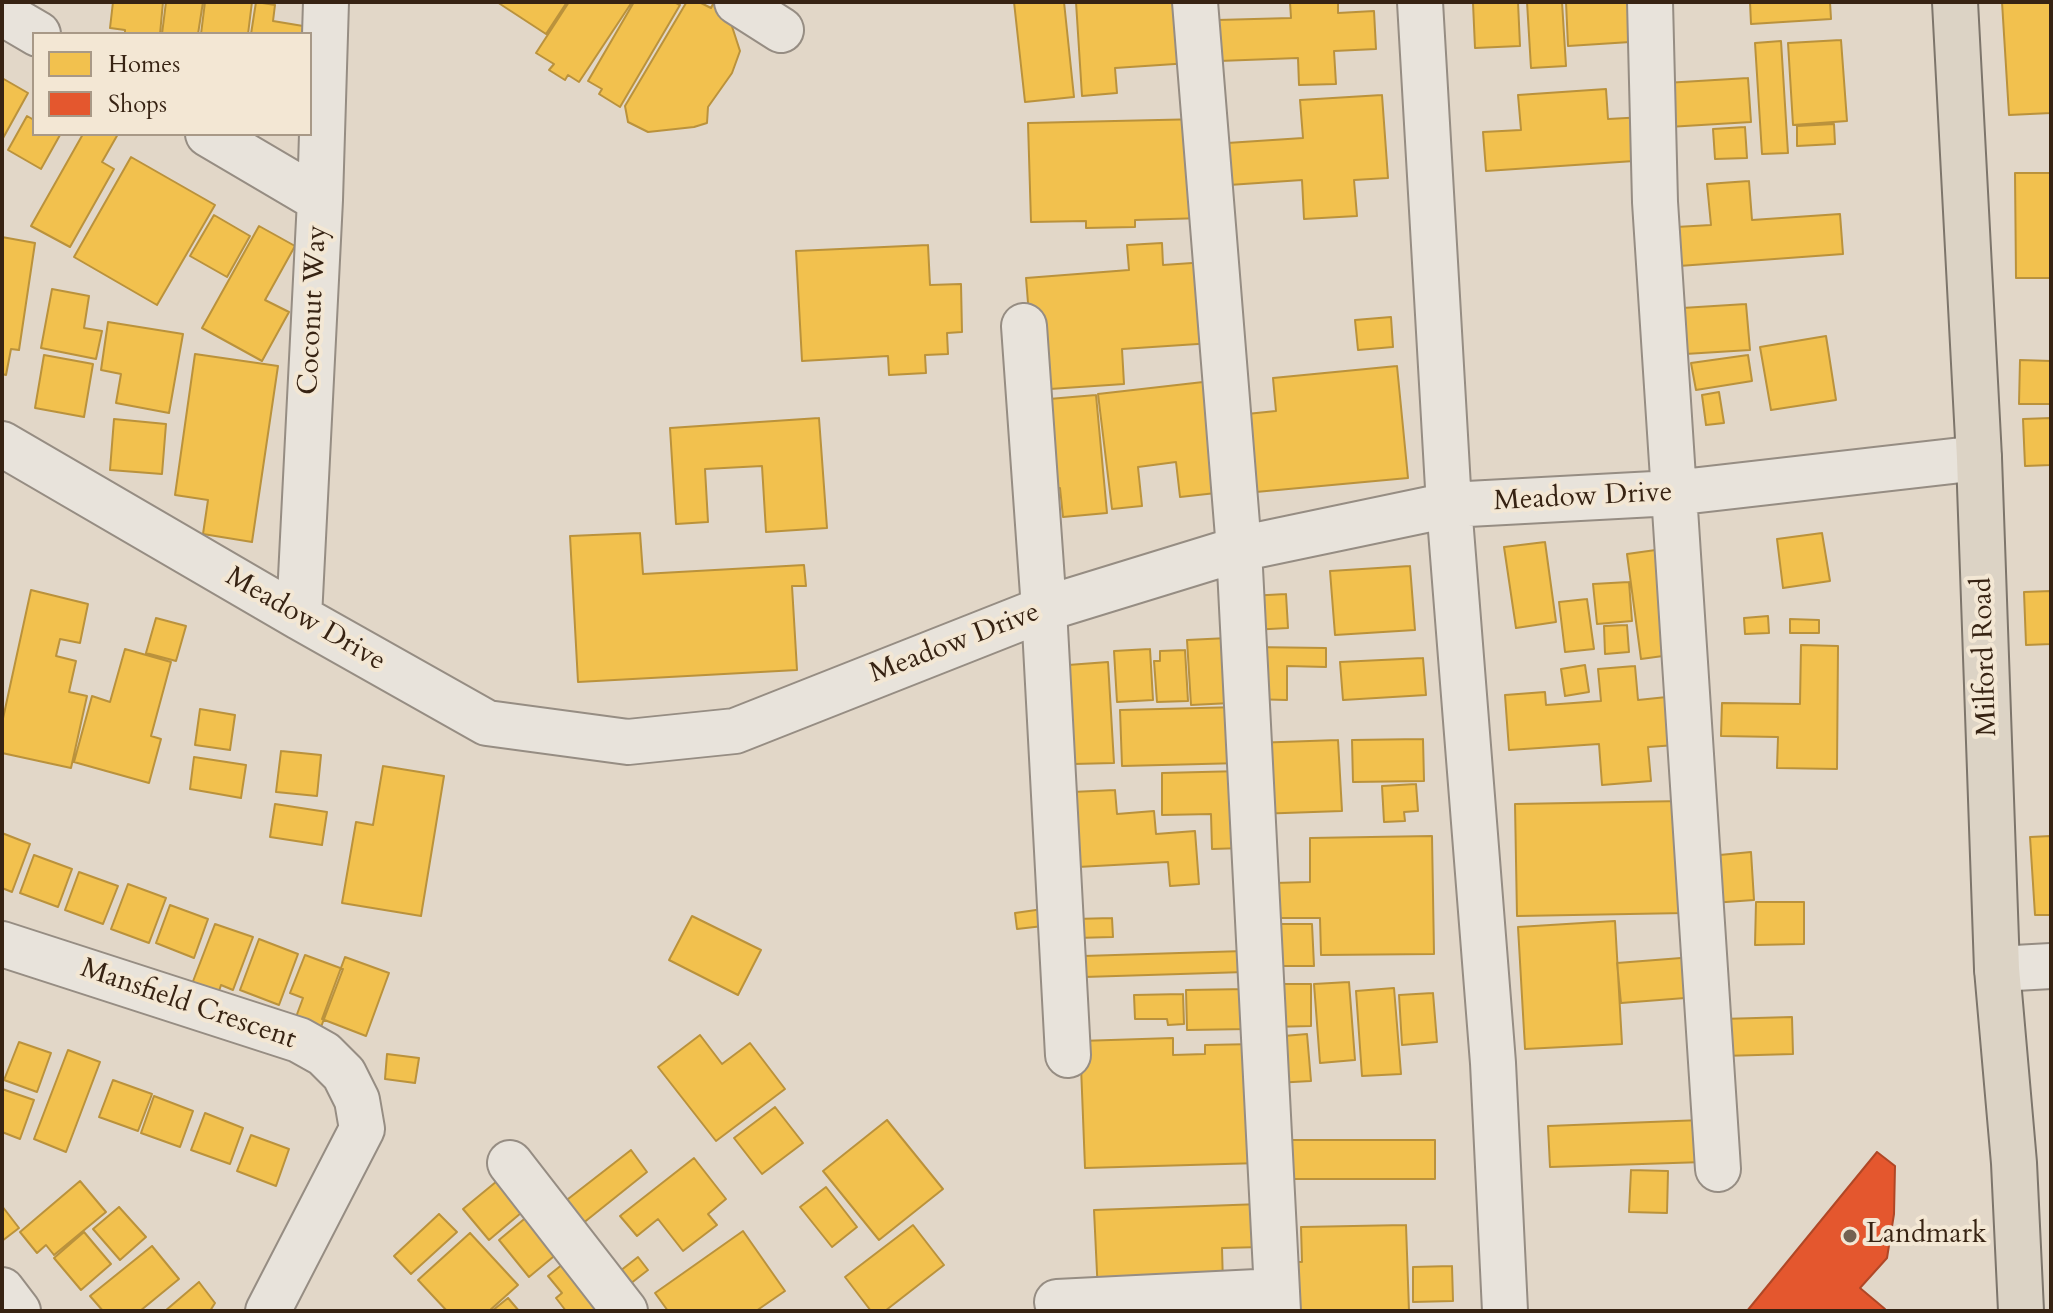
<!DOCTYPE html>
<style>
body{margin:0}
#map{position:relative;width:2053px;height:1313px;overflow:hidden;background:#e2d7c8;font-family:Cardo,serif}
canvas{display:block}
.frame{position:absolute;inset:0;border:4px solid #372313;pointer-events:none}
.legend{position:absolute;left:32px;top:32px;width:280px;height:104px;box-sizing:border-box;background:#f3e7d4;border:2px solid #a89987;margin:0;padding:10px 14px;list-style:none;font-size:24px;color:#372313}
.legend li{display:flex;align-items:center;gap:16px;height:40px}
.legend b{width:40px;border:2px solid #a89987}
</style>
<div id="map">
<canvas width="2053" height="1313"></canvas>
<div class="frame"></div>
<ul class="legend">
<li><b style="height:22px;background:#f2c14e"></b>Homes</li>
<li><b style="height:22px;background:#e4572e"></b>Shops</li>
</ul>
</div>
<script>
const ctx = document.querySelector('canvas').getContext('2d');
ctx.lineJoin = 'round';
function fill(path, color) {
  ctx.fillStyle = color;
  ctx.fill(path, 'evenodd');
}
function shape(rows) {
  const path = new Path2D();
  for (const r of rows) {
    path.moveTo(r[0], r[1]);
    for (let i = 2; i < r.length; i += 2) path.lineTo(r[i], r[i + 1]);
  }
  return path;
}
function strokePath(path, color, width, dash) {
  ctx.strokeStyle = color;
  ctx.lineWidth = width;
  ctx.lineCap = dash ? 'butt' : 'round';
  ctx.setLineDash(dash || []);
  ctx.stroke(path);
}
function drawText(font, color, halo, rows, align = 'center') {
  ctx.font = font + ' Cardo,serif';
  ctx.lineWidth = 8;
  ctx.setLineDash([]);
  ctx.textBaseline = 'middle';
  ctx.strokeStyle = halo;
  ctx.fillStyle = color;
  for (const [text, x, y, turn = 0] of rows) {
    ctx.save();
    ctx.translate(x, y);
    ctx.rotate((+turn || 0) * Math.PI / 180);
    ctx.textAlign = isNaN(turn) ? turn : align;
    if (halo) ctx.strokeText(text, 0, 0);
    ctx.fillText(text, 0, 0);
    ctx.restore();
  }
}
const homes = shape([
 [113,2,163,2,160,34,125,34,125,30,110,28,113,2],
 [166,2,203,2,198,34,162,34,166,2],
 [205,2,252,2,248,34,201,34,205,2],
 [256,2,275,5,273,21,303,26,302,34,251,34,256,2],
 [497,2,567,2,546,34,497,2],
 [569,2,632,2,579,82,568,75,565,80,549,70,554,64,536,53,569,2],
 [634,2,674,2,680,5,620,107,599,94,602,89,588,81,634,2],
 [699,2,711,8,713,4,727,11,740,51,732,73,708,107,707,123,694,127,648,132,628,122,625,106,686,3,699,2],
 [1014,2,1064,2,1074,97,1025,102,1014,2],
 [1076,2,1186,2,1190,63,1115,68,1117,93,1082,96,1076,2],
 [1290,2,1338,2,1338,13,1374,11,1376,49,1334,51,1336,84,1299,85,1298,58,1219,61,1217,20,1291,18,1290,2],
 [1518,2,1520,46,1475,48,1473,3,1518,2],
 [1527,2,1562,2,1566,66,1531,68,1527,2],
 [1566,2,1644,2,1646,41,1568,46,1566,2],
 [1750,2,1830,2,1831,19,1751,24,1750,2],
 [2002,2,2051,2,2051,113,2009,115,2002,2],
 [1841,40,1847,121,1793,125,1788,43,1841,40],
 [1781,41,1788,153,1762,154,1755,43,1781,41],
 [2,78,28,93,2,140,2,78],
 [1748,78,1751,122,1668,127,1665,83,1748,78],
 [1606,89,1608,119,1645,117,1649,160,1486,171,1483,132,1521,130,1518,95,1606,89],
 [1382,95,1388,178,1354,180,1357,216,1304,219,1302,180,1229,185,1227,143,1303,138,1300,100,1382,95],
 [27,116,34,120,34,134,60,135,41,169,8,150,27,116],
 [1202,119,1204,218,1135,220,1135,227,1086,228,1086,221,1031,222,1028,123,1202,119],
 [1834,124,1835,144,1797,146,1797,126,1834,124],
 [1745,127,1747,158,1715,159,1713,129,1745,127],
 [83,134,118,134,102,162,114,169,70,247,31,226,83,134],
 [131,157,215,205,157,305,74,257,131,157],
 [2015,173,2051,173,2051,278,2016,278,2015,173],
 [1749,181,1752,220,1840,214,1843,254,1679,266,1676,227,1711,225,1707,184,1749,181],
 [214,215,250,236,227,277,190,256,214,215],
 [259,226,295,246,265,300,289,312,262,361,202,328,259,226],
 [2,237,35,243,19,350,11,349,6,375,2,374,2,237],
 [1162,243,1163,265,1207,262,1213,343,1122,349,1124,384,1035,390,1026,278,1129,270,1127,245,1162,243],
 [928,245,930,285,961,284,962,332,947,333,948,354,925,355,926,373,889,375,888,356,802,361,796,251,928,245],
 [52,289,89,296,84,328,102,331,96,359,41,348,52,289],
 [1746,304,1750,350,1685,354,1682,308,1746,304],
 [1391,317,1393,347,1358,350,1355,320,1391,317],
 [108,322,183,334,169,413,116,403,121,374,101,370,108,322],
 [1826,336,1836,400,1771,410,1760,347,1826,336],
 [195,354,278,366,252,542,203,534,208,500,175,495,195,354],
 [44,355,93,364,84,417,35,408,44,355],
 [1748,355,1752,381,1696,390,1691,363,1748,355],
 [2020,360,2051,361,2051,404,2019,404,2020,360],
 [1397,366,1408,478,1245,493,1237,415,1276,411,1273,378,1397,366],
 [1212,381,1225,492,1180,497,1176,462,1138,467,1142,506,1112,509,1098,394,1212,381],
 [1719,392,1724,423,1706,425,1702,395,1719,392],
 [1096,395,1107,513,1063,517,1060,488,1040,490,1049,399,1096,395],
 [819,418,827,528,766,532,762,466,705,469,708,522,676,524,670,428,819,418],
 [2051,418,2051,465,2025,466,2023,419,2051,418],
 [114,419,166,424,162,474,110,470,114,419],
 [640,533,643,574,804,565,806,586,792,586,797,670,578,682,570,536,640,533],
 [1822,533,1830,581,1783,588,1777,539,1822,533],
 [1545,542,1556,622,1516,628,1504,547,1545,542],
 [1670,548,1685,653,1641,659,1627,554,1670,548],
 [1410,566,1415,630,1335,635,1330,571,1410,566],
 [1629,582,1632,621,1597,624,1593,584,1629,582],
 [31,590,88,604,80,643,60,639,56,656,76,661,69,692,87,696,71,768,2,753,2,723,31,590],
 [2051,591,2051,644,2026,645,2024,592,2051,591],
 [1286,594,1288,628,1251,630,1249,596,1286,594],
 [1587,599,1594,649,1565,652,1559,602,1587,599],
 [1768,616,1769,633,1745,634,1744,618,1768,616],
 [156,618,186,626,176,661,146,653,156,618],
 [1790,619,1819,620,1819,633,1790,633,1790,619],
 [1627,625,1629,652,1605,654,1604,626,1627,625],
 [1228,638,1231,703,1191,705,1187,640,1228,638],
 [1801,645,1838,646,1837,769,1777,768,1778,737,1721,736,1722,703,1800,704,1801,645],
 [1250,647,1326,648,1326,667,1287,666,1287,700,1250,699,1250,647],
 [125,649,171,662,151,736,161,739,149,783,74,762,92,696,110,702,125,649],
 [1150,649,1153,700,1117,702,1114,651,1150,649],
 [1185,650,1188,701,1157,702,1154,661,1160,661,1160,651,1185,650],
 [1423,658,1426,695,1343,700,1340,662,1423,658],
 [1108,662,1114,763,1073,764,1068,665,1108,662],
 [1585,665,1589,692,1565,696,1561,669,1585,665],
 [1635,666,1638,700,1686,695,1690,744,1648,747,1651,781,1602,785,1599,744,1509,750,1505,695,1545,692,1546,705,1601,701,1598,669,1635,666],
 [1240,707,1242,763,1122,766,1120,710,1240,707],
 [200,709,235,715,230,750,195,745,200,709],
 [1423,739,1424,781,1353,782,1352,740,1423,739],
 [1338,740,1342,811,1256,814,1253,743,1338,740],
 [281,751,321,755,317,796,276,792,281,751],
 [194,757,246,765,241,798,190,789,194,757],
 [383,766,444,776,421,916,342,903,356,822,373,825,383,766],
 [1242,771,1244,848,1212,849,1211,814,1162,815,1162,773,1242,771],
 [1416,784,1418,811,1404,812,1405,821,1384,822,1382,786,1416,784],
 [1115,790,1117,814,1154,811,1156,834,1195,831,1199,884,1170,886,1168,862,1078,867,1072,792,1115,790],
 [1683,801,1686,913,1517,916,1515,804,1683,801],
 [275,804,327,812,322,845,270,837,275,804],
 [2,833,30,844,12,892,2,888,2,833],
 [1432,836,1434,954,1321,955,1320,918,1274,918,1274,883,1310,882,1310,838,1432,836],
 [2051,836,2051,915,2035,915,2030,837,2051,836],
 [1751,852,1754,900,1712,903,1709,856,1751,852],
 [34,855,72,869,58,907,20,893,34,855],
 [79,872,118,886,103,924,65,910,79,872],
 [128,884,166,898,149,943,111,929,128,884],
 [1756,902,1804,902,1804,944,1755,945,1756,902],
 [170,905,208,919,194,958,156,943,170,905],
 [1050,908,1052,925,1017,929,1015,913,1050,908],
 [692,916,761,950,738,995,669,960,692,916],
 [1112,918,1113,937,1075,938,1075,919,1112,918],
 [1615,921,1622,1044,1525,1049,1518,927,1615,921],
 [215,924,253,937,233,990,221,985,218,994,192,984,215,924],
 [1267,924,1312,924,1314,966,1269,966,1267,924],
 [259,939,298,954,279,1005,240,990,259,939],
 [1244,951,1245,972,1084,977,1083,956,1244,951],
 [305,955,343,969,321,1027,296,1017,303,998,290,993,305,955],
 [345,957,389,973,366,1036,322,1019,345,957],
 [1694,957,1698,997,1621,1003,1617,963,1694,957],
 [1349,982,1355,1060,1320,1063,1314,984,1349,982],
 [1269,984,1311,984,1311,1026,1270,1027,1269,984],
 [1394,988,1401,1074,1362,1076,1356,991,1394,988],
 [1248,989,1249,1029,1187,1030,1186,990,1248,989],
 [1433,993,1437,1042,1402,1045,1399,995,1433,993],
 [1183,994,1184,1024,1168,1025,1167,1019,1135,1019,1134,995,1183,994],
 [1792,1017,1793,1054,1722,1056,1721,1019,1792,1017],
 [1307,1034,1311,1081,1275,1083,1272,1037,1307,1034],
 [700,1035,722,1064,750,1043,785,1089,716,1141,658,1067,700,1035],
 [1173,1038,1173,1055,1205,1054,1205,1045,1256,1044,1260,1163,1085,1168,1080,1041,1173,1038],
 [19,1042,51,1053,37,1092,4,1080,19,1042],
 [68,1050,100,1062,66,1152,34,1139,68,1050],
 [387,1054,419,1058,415,1083,385,1079,387,1054],
 [113,1080,152,1094,138,1131,99,1117,113,1080],
 [2,1089,34,1100,20,1139,2,1132,2,1089],
 [154,1096,193,1111,180,1147,141,1133,154,1096],
 [775,1107,803,1143,762,1174,734,1138,775,1107],
 [205,1113,243,1128,230,1164,191,1150,205,1113],
 [887,1120,943,1189,879,1240,823,1171,887,1120],
 [1702,1120,1704,1162,1550,1167,1548,1126,1702,1120],
 [251,1135,289,1149,276,1186,237,1171,251,1135],
 [1285,1140,1435,1140,1435,1179,1285,1179,1285,1140],
 [631,1150,647,1172,577,1228,559,1206,631,1150],
 [694,1158,726,1199,708,1214,717,1225,683,1251,658,1219,637,1236,620,1216,694,1158],
 [1631,1170,1668,1171,1667,1213,1629,1212,1631,1170],
 [508,1172,534,1202,489,1240,463,1209,508,1172],
 [80,1181,106,1212,54,1255,46,1245,37,1253,20,1232,80,1181],
 [826,1187,857,1227,832,1247,800,1207,826,1187],
 [1261,1204,1262,1247,1222,1248,1223,1285,1098,1294,1094,1210,1261,1204],
 [2,1206,19,1228,2,1241,2,1206],
 [119,1207,146,1237,120,1260,93,1229,119,1207],
 [535,1210,565,1247,529,1277,499,1240,535,1210],
 [439,1214,457,1232,411,1274,394,1256,439,1214],
 [913,1225,944,1265,885,1311,871,1311,845,1277,913,1225],
 [1406,1225,1409,1311,1281,1311,1280,1262,1302,1262,1301,1227,1406,1225],
 [743,1231,785,1291,756,1311,668,1311,655,1293,743,1231],
 [84,1232,111,1264,81,1290,54,1258,84,1232],
 [470,1233,518,1285,489,1311,447,1311,418,1280,470,1233],
 [152,1246,179,1279,140,1311,103,1311,90,1296,152,1246],
 [638,1257,648,1270,630,1284,620,1271,638,1257],
 [569,1259,612,1311,566,1311,556,1298,562,1293,548,1276,569,1259],
 [1452,1266,1453,1301,1413,1302,1413,1267,1452,1266],
 [199,1282,215,1303,210,1311,165,1311,199,1282],
 [508,1298,519,1311,492,1311,508,1298]
]);
fill(homes, '#f2c14e');
strokePath(homes, '#ba923c', 2);
const shops = shape([
 [1877,1152,1895,1166,1894,1214,1887,1258,1860,1288,1885,1309,1883,1311,1747,1311,1877,1152]
]);
fill(shops, '#e4572e');
strokePath(shops, '#b04726', 2);
const minor = shape([
 [737,2,781,30],
 [1195,2,1239,549,1278,1311],
 [1420,2,1449,505,1493,1063,1505,1311],
 [1650,2,1655,202,1718,1169],
 [2,13,38,34],
 [208,134,320,200],
 [1024,326,1044,609,1068,1055],
 [2,444,299,617,487,723,628,742,735,731,1044,609,1239,549,1449,505,1673,493,1979,458],
 [299,617,320,200,326,2],
 [2,944,299,1040,324,1054,344,1074,357,1100,362,1129,268,1311],
 [1997,969,2051,966],
 [510,1163,625,1311],
 [2,1290,18,1311],
 [1057,1302,1277,1291]
]);
const major = shape([
 [1955,2,1979,458,1997,969,2014,1163,2021,1311]
]);
strokePath(minor, '#968d83', 48);
strokePath(major, '#7d756b', 48);
strokePath(minor, '#e8e3db', 44);
strokePath(major, '#dcd3c5', 44);
for (const [x, y, r, color] of [
 [1850,1236,8,"#736252"]
]) {
  const dot = new Path2D();
  dot.arc(x, y, r, 0, 2 * Math.PI);
  ctx.fillStyle = color;
  ctx.fill(dot);
  strokePath(dot, '#f3e7d4', 3);
}
drawText('28px', '#372313', '#f3e7d4', [
 ["Coconut Way",314,310,-87],
 ["Meadow Drive",1583,498,-3],
 ["Meadow Drive",305,620,30],
 ["Meadow Drive",955,644,-21],
 ["Milford Road",1986,657,-92],
 ["Mansfield Crescent",188,1005,19]
]);
drawText('28px', '#372313', '#f3e7d4', [
 ["Landmark",1866,1236]
], 'left');
</script>
